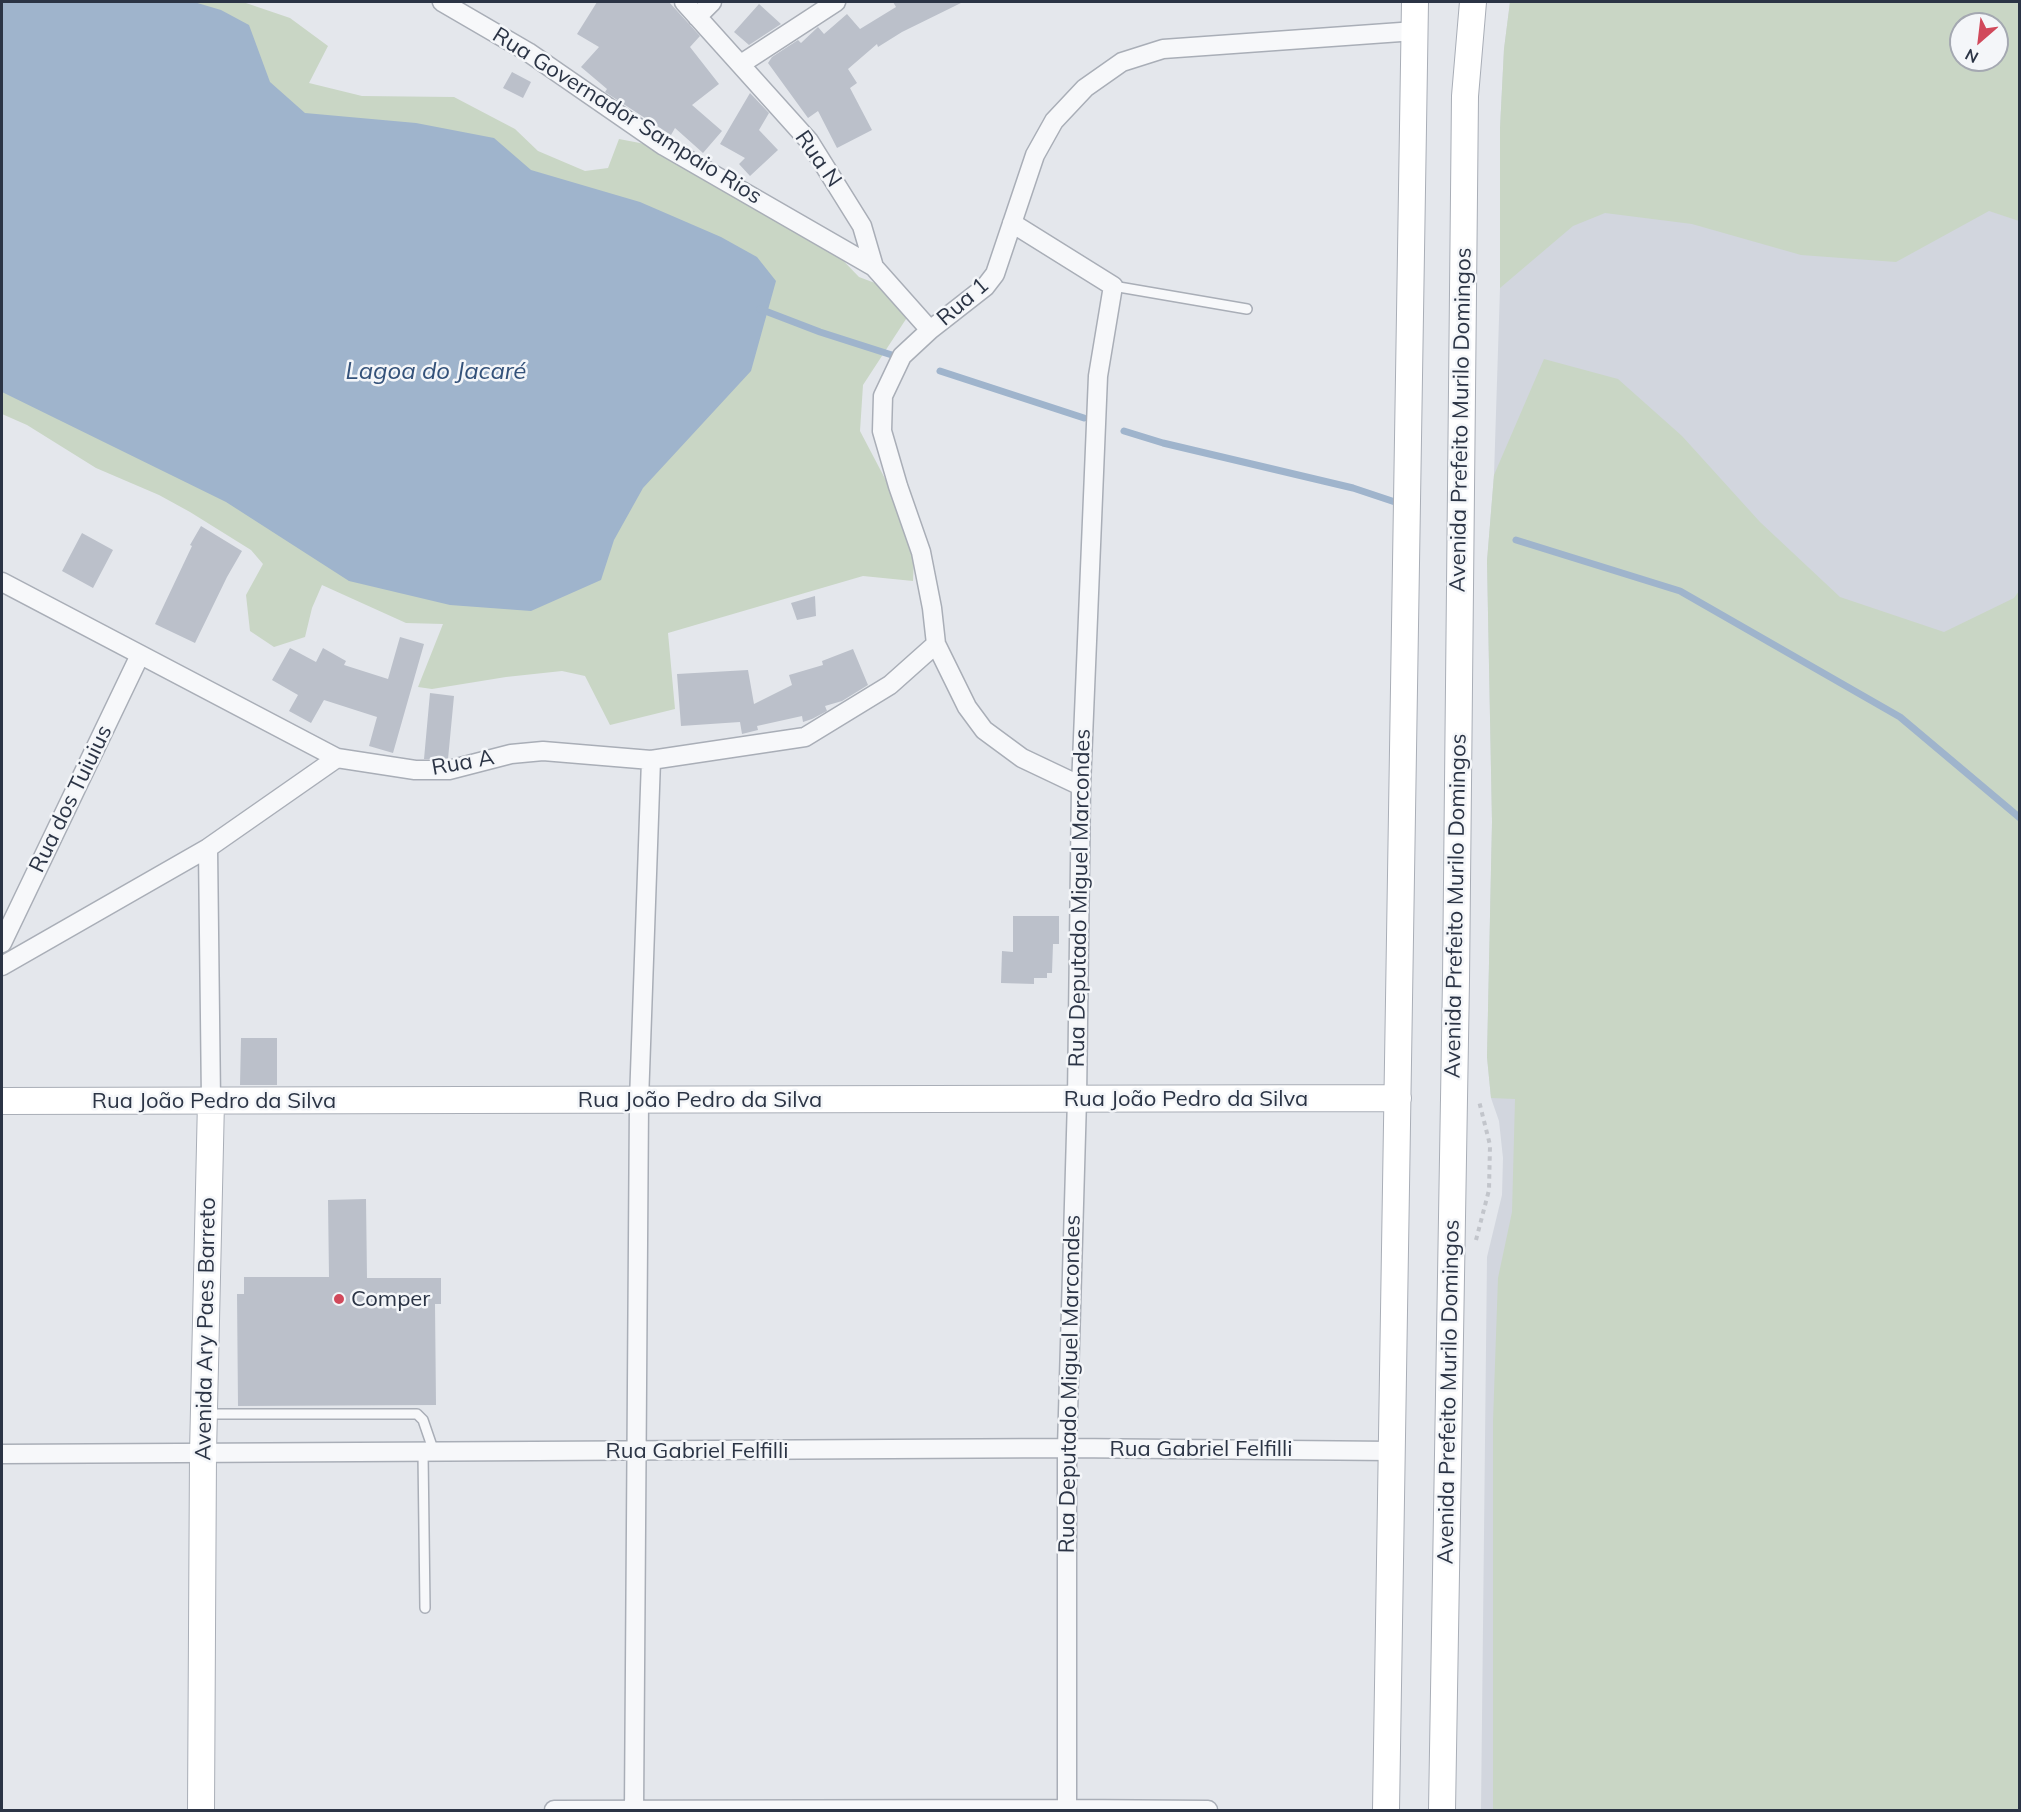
<!DOCTYPE html>
<meta charset="utf-8">
<style>
body{margin:0}
#map{position:relative;width:2021px;height:1812px;overflow:hidden;background:#e4e7ec;font-family:Mulish,sans-serif}
canvas{display:block}
.frame{position:absolute;inset:0;border:3px solid #2b3445;pointer-events:none}
.north{position:absolute;left:1949px;top:12px;width:60px;height:60px;box-sizing:border-box;background:#f4f6f9;border:2px solid #a4a8b1;border-radius:50%;rotate:208deg;font-size:16px;font-weight:700;line-height:24px;text-align:center;color:#2b3445}
.north::after{content:'';display:block;margin:auto;width:21px;height:27px;background:#d1495b;clip-path:polygon(50% 0,100% 100%,50% 72%,0 100%)}
</style>
<div id="map">
<canvas width="2021" height="1812"></canvas>
<div class="frame"></div>
<div class="north">N</div>
</div>
<script>
const ctx = document.querySelector('canvas').getContext('2d');
ctx.lineJoin = 'round';
function fill(path, color) {
  ctx.fillStyle = color;
  ctx.fill(path, 'evenodd');
}
function shape(rows) {
  const path = new Path2D();
  for (const r of rows) {
    path.moveTo(r[0], r[1]);
    for (let i = 2; i < r.length; i += 2) path.lineTo(r[i], r[i + 1]);
  }
  return path;
}
function strokePath(path, color, width, dash) {
  ctx.strokeStyle = color;
  ctx.lineWidth = width;
  ctx.lineCap = dash ? 'butt' : 'round';
  ctx.setLineDash(dash || []);
  ctx.stroke(path);
}
function drawText(font, color, halo, rows, align = 'center') {
  ctx.font = font + ' Mulish,sans-serif';
  ctx.lineWidth = 5;
  ctx.setLineDash([]);
  ctx.textBaseline = 'middle';
  ctx.strokeStyle = halo;
  ctx.fillStyle = color;
  for (const [text, x, y, turn = 0] of rows) {
    ctx.save();
    ctx.translate(x, y);
    ctx.rotate((+turn || 0) * Math.PI / 180);
    ctx.textAlign = isNaN(turn) ? turn : align;
    if (halo) ctx.strokeText(text, 0, 0);
    ctx.fillText(text, 0, 0);
    ctx.restore();
  }
}
fill(shape([
 [1510,2,2019,2,2019,1810,1481,1810,1487,1257,1502,1195,1503,1158,1499,1121,1491,1098,1487,1057,1492,822,1487,561,1494,475,1500,288,1500,128,1504,49],
 [1961,24,1997,24,1997,60,1961,60]
]), '#d2d6de');
fill(shape([
 [2,2,243,2,290,18,328,46,309,83,362,96,454,97,515,129,538,151,585,171,608,168,619,139,645,144,697,176,721,185,771,215,797,234,832,249,859,277,891,289,908,316,863,385,860,431,892,492,914,558,913,581,863,576,668,633,675,709,610,725,585,676,562,671,506,677,432,689,418,687,443,624,406,623,322,585,312,608,305,637,274,647,250,631,246,595,263,564,251,550,190,512,159,495,96,468,27,425,2,414],
 [1510,2,2019,2,2019,221,1989,211,1896,262,1801,255,1692,224,1605,213,1573,226,1500,288,1500,128,1504,49],
 [1961,24,1997,24,1997,60,1961,60],
 [1544,359,1618,379,1682,436,1760,522,1840,597,1944,632,2014,598,2019,591,2019,1810,1493,1810,1493,1421,1498,1278,1512,1212,1515,1099,1491,1098,1487,1057,1492,822,1487,561,1494,475]
]), '#c9d6c5');
fill(shape([
 [2,2,194,2,221,10,249,25,270,82,305,113,416,123,494,138,531,170,640,202,721,237,757,257,776,281,751,371,643,488,614,540,601,580,531,611,450,605,349,581,226,502,2,392]
]), '#9fb4cc');
strokePath(shape([
 [760,309,820,332,895,356],
 [940,371,1084,418],
 [1124,431,1163,443,1353,488,1395,502],
 [1516,540,1680,591,1900,717,2020,818]
]), '#9fb4cc', 7);
fill(shape([
 [597,2,669,2,700,36,690,47,719,84,692,105,722,131,703,153,675,128,671,135,605,92,607,89,581,67,599,47,577,34],
 [893,2,963,2,902,32,878,47,877,44,848,69,857,83,850,88,872,130,837,148,818,111,808,118,768,63,772,57,798,40,801,43,818,27,824,34,847,14,860,29,896,7],
 [759,4,781,24,749,45,734,32],
 [512,72,531,82,523,98,503,88],
 [750,93,769,113,759,130,778,150,750,176,739,164,745,158,720,144],
 [201,526,242,551,227,577,195,643,155,624,192,546,190,545],
 [82,533,113,550,93,588,62,571],
 [815,596,816,616,797,620,791,603],
 [400,637,424,644,393,753,369,746,377,717,324,700,311,723,289,711,298,695,272,680,290,648,316,662,323,648,346,661,344,665,388,679],
 [853,649,868,685,842,701,825,706,827,711,812,719,803,722,802,716,757,726,758,730,742,734,740,722,681,726,677,674,748,670,754,704,792,685,789,675,823,665,822,661],
 [430,693,454,696,448,759,424,759],
 [1013,916,1059,916,1059,944,1053,944,1052,973,1047,973,1047,978,1034,978,1034,984,1001,983,1002,951,1013,952],
 [241,1038,277,1038,277,1085,240,1085],
 [366,1199,367,1278,441,1278,441,1304,435,1304,436,1405,238,1406,237,1294,244,1294,244,1277,329,1277,328,1200]
]), '#bbc0ca');
const lane = shape([
 [1113,286,1247,309],
 [207,1414,417,1414,423,1420,434,1452],
 [423,1453,425,1608]
]);
const street = shape([
 [442,2,528,52,664,146,874,267],
 [684,2,809,141,862,226,874,267,930,330],
 [697,17,712,2],
 [741,64,836,2],
 [1012,223,1113,286,1098,376,1081,786,1077,1099,1067,1448,1067,1810],
 [2,582,337,758,415,770,449,770,511,754,543,751,651,760,805,737,890,685,936,644],
 [1081,786,1022,758,984,730,967,707,936,644,932,608,921,552,898,486,882,431,883,396,902,356,930,330,985,287,995,274,1035,155,1054,121,1085,88,1122,62,1163,49,1415,31],
 [208,848,211,1101],
 [2,943,140,655],
 [2,966,208,848,337,758],
 [2,1454,1067,1448,1392,1451],
 [554,1810,1067,1809,1208,1810],
 [634,1810,639,1101,651,760]
]);
const secondary = shape([
 [2,1101,1398,1098],
 [201,1810,203,1453,211,1101],
 [1386,1810,1415,2],
 [1442,1810,1456,980,1465,96,1473,2]
]);
strokePath(lane, '#a9aeb7', 12);
strokePath(street, '#a9aeb7', 21);
strokePath(secondary, '#a9aeb7', 28);
strokePath(shape([
 [1476,1240,1489,1190,1490,1145,1479,1101]
]), '#c2c5cb', 4, [4.5, 4.5]);
strokePath(lane, '#f7f8fa', 9);
strokePath(street, '#f7f8fa', 18);
strokePath(secondary, '#fff', 26);
for (const [x, y, r, color] of [
 [339,1299,6,"#d1495b"]
]) {
  const dot = new Path2D();
  dot.arc(x, y, r, 0, 2 * Math.PI);
  ctx.fillStyle = color;
  ctx.fill(dot);
  strokePath(dot, '#f4f6f9', 2);
}
drawText('22px', '#2b3445', '#f4f6f9', [
 ["Rua Governador Sampaio Rios",627,116,32],
 ["Rua N",818,159,55],
 ["Rua 1",963,302,-41],
 ["Avenida Prefeito Murilo Domingos",1461,420,-89],
 ["Rua A",463,763,-10],
 ["Rua dos Tuiuius",71,799,-64],
 ["Rua Deputado Miguel Marcondes",1080,898,-89],
 ["Avenida Prefeito Murilo Domingos",1456,906,-89],
 ["Rua João Pedro da Silva",1186,1099],
 ["Rua João Pedro da Silva",700,1100],
 ["Rua João Pedro da Silva",214,1101],
 ["Avenida Ary Paes Barreto",206,1329,-89],
 ["Rua Deputado Miguel Marcondes",1070,1384,-89],
 ["Avenida Prefeito Murilo Domingos",1449,1392,-89],
 ["Rua Gabriel Felfilli",1201,1449],
 ["Rua Gabriel Felfilli",697,1451]
]);
drawText('22px', '#2b3445', '#f4f6f9', [
 ["Comper",351,1299]
], 'left');
drawText('italic 24px', '#34527a', '#f4f6f9', [
 ["Lagoa do Jacaré",436,372]
]);
</script>
